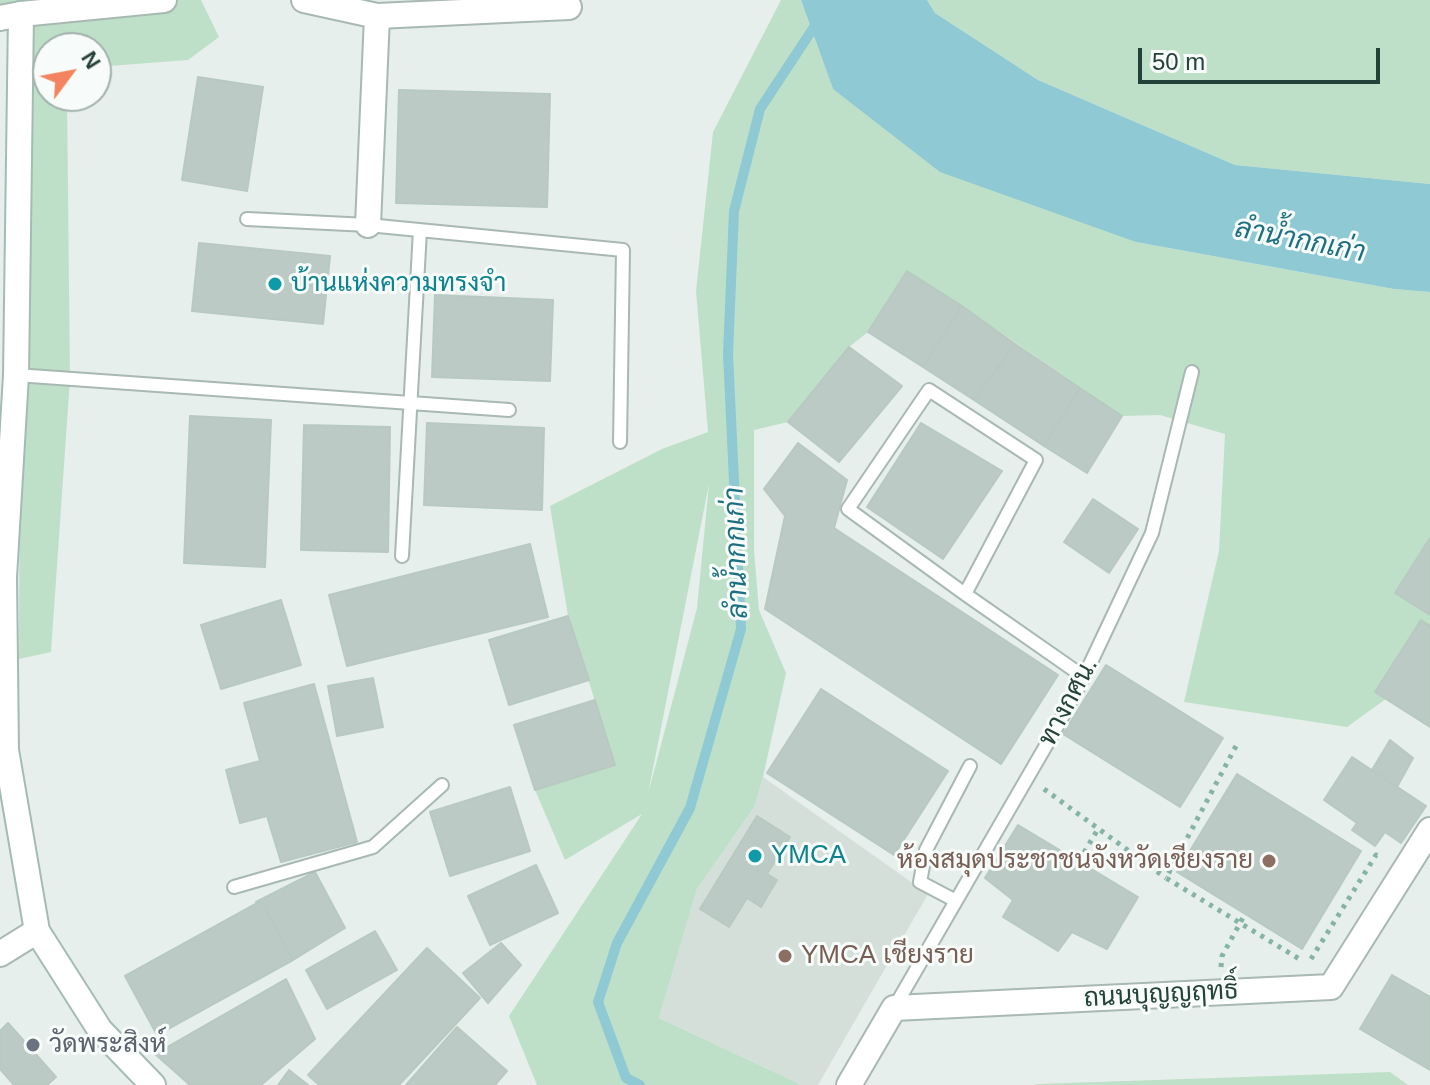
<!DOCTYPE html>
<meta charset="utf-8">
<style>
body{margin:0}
#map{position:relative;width:1430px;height:1085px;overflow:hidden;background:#e6efeb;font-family:Helvetica,sans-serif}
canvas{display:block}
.north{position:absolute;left:32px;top:32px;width:80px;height:80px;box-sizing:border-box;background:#f7fbf9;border:2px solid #a3b1ad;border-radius:50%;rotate:58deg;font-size:22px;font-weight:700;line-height:32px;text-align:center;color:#24423a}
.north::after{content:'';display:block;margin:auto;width:28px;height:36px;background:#f4845f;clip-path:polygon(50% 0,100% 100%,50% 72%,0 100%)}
.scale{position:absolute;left:1138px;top:48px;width:242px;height:36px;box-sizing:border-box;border:4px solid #24423a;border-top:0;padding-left:10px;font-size:24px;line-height:28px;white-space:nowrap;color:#24423a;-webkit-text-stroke:6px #f7fbf9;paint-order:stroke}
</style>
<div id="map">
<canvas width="1430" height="1085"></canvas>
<div class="north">N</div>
<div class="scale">50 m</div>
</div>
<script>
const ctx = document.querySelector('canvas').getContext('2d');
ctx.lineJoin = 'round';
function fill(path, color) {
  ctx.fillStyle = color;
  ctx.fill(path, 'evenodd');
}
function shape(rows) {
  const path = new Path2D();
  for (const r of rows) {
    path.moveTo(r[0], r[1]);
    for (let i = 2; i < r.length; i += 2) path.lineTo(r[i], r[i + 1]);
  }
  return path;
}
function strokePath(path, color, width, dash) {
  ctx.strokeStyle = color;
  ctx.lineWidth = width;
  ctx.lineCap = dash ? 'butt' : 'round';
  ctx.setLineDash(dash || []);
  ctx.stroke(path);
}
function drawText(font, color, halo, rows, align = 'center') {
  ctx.font = font + ' Helvetica,Sarabun,sans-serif';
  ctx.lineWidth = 6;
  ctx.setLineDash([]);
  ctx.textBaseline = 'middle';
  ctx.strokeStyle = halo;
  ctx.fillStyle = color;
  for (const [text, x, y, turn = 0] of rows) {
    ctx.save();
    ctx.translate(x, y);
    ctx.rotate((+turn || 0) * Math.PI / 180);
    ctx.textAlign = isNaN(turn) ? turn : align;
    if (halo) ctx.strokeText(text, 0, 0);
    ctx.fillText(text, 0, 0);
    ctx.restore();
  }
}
fill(shape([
 [763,777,928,894,818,1085,802,1085,659,1018,697,889,755,806]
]), '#d4dfda');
fill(shape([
 [0,0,201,0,219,37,188,60,96,67,96,48,48,48,48,96,67,96,70,379,51,652,19,659,21,14,0,17],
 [781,0,801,0,833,89,1136,242,1394,289,1430,292,1430,667,1347,727,1184,702,1219,551,1225,434,1160,415,1122,416,962,306,906,272,868,332,849,347,788,422,754,430,754,550,759,610,786,673,763,777,755,806,697,889,659,1018,802,1085,537,1085,509,1016,642,814,565,860,535,790,615,764,568,616,550,506,662,449,708,432,696,291,713,132],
 [709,484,697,608,648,794],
 [927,0,1430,0,1430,184,1235,165,1038,80,935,13],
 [1390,1072,1408,1085,1033,1085,1038,1084]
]), '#bfe0c8');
fill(shape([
 [801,0,927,0,935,13,1038,80,1235,165,1430,184,1430,292,1394,289,1136,242,940,172,833,89]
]), '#8ec9d4');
strokePath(shape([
 [640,1085,626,1078,598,1002,617,943,690,808,741,629,728,354,734,211,760,109,818,21,823,0]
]), '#8ec9d4', 10);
const building = shape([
 [198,77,263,87,247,191,182,180,198,77],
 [399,90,550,94,547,207,396,203,399,90],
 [199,243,330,256,323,324,192,311,199,243],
 [907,271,962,306,923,367,868,332,907,271],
 [435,295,553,300,550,381,432,377,435,295],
 [962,306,1015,344,974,400,923,367,962,306],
 [1015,344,1080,388,1044,446,974,400,1015,344],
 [849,347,902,386,839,462,788,422,849,347],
 [1080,388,1122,416,1087,473,1044,446,1080,388],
 [190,416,271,420,265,567,184,563,190,416],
 [427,423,544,428,542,510,424,505,427,423],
 [921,423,1002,471,943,559,867,507,921,423],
 [304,425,390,427,388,552,301,550,304,425],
 [798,443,847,480,834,528,1058,675,1001,764,765,609,785,516,764,489,798,443],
 [1093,499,1138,529,1109,573,1064,542,1093,499],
 [1430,538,1430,615,1395,593,1430,538],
 [530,544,548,617,347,666,329,595,530,544],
 [281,600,301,665,221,689,201,625,281,600],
 [568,616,589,680,509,705,489,640,568,616],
 [1421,620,1430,626,1430,727,1375,692,1421,620],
 [1106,665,1223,738,1180,807,1063,734,1106,665],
 [373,678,383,727,337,736,328,686,373,678],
 [314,684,357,842,281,862,267,816,240,823,226,770,260,761,244,703,314,684],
 [821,689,948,771,894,855,767,773,821,689],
 [595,700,615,765,535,790,514,725,595,700],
 [1390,740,1413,758,1397,787,1372,770,1390,740],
 [1352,757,1426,806,1401,843,1385,832,1375,846,1352,830,1357,823,1324,800,1352,757],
 [1237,774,1361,851,1302,949,1177,872,1237,774],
 [510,787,530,851,450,876,430,812,510,787],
 [757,816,790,837,767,874,777,880,761,907,747,898,729,927,700,909,757,816],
 [1018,825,1138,897,1107,949,1072,932,1058,951,1003,917,1013,900,985,878,1018,825],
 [536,865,558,913,490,945,468,896,536,865],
 [315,872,345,928,293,960,261,901,256,902,315,872],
 [261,901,293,960,157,1035,125,976,261,901],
 [375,931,397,970,327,1009,306,970,375,931],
 [501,943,521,965,488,1003,463,973,501,943],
 [427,948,480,998,399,1085,319,1085,308,1075,427,948],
 [1392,975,1430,997,1430,1070,1360,1029,1392,975],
 [286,979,315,1039,261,1085,190,1085,155,1054,286,979],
 [8,1023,56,1077,47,1085,14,1085,0,1069,0,1031,8,1023],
 [457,1027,507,1071,495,1085,406,1085,457,1027],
 [289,1070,308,1085,278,1085,289,1070]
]);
fill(building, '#bbcac4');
strokePath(building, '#b8c9c2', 2);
const service = shape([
 [247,219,368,225,623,250,620,442],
 [16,375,509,410],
 [402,556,420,230],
 [965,594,1036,460,929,390,848,509,965,594,1084,677],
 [234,887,373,847,442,785],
 [956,901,920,882,926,850,970,766],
 [894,1008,1055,730,1084,677,1152,533,1192,372]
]);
const minor = shape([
 [304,0,377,16,569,7],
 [368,225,377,16],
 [849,1085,894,1008,1331,987,1430,830]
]);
const tertiary = shape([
 [0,18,21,14,164,0],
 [0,954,37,931]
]);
const secondary = shape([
 [21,14,16,375,4,577,6,750,37,931,100,1030,153,1085]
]);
strokePath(service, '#a8b8b2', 16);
strokePath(minor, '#a8b8b2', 28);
strokePath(tertiary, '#a8b8b2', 28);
strokePath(secondary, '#a4bbb3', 28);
strokePath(shape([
 [1236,746,1166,878,1301,960],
 [1044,789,1166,878],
 [1079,861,1098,829],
 [1311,959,1376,855,1382,858],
 [1221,967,1222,956,1245,914]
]), '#86b3a5', 5, [4, 6]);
strokePath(service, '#fff', 12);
strokePath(minor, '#fff', 24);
strokePath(tertiary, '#fff', 24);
strokePath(secondary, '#fff', 24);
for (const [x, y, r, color] of [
 [275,284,8,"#0f9aa8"],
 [755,856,8,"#0f9aa8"],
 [1269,861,8,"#8d6e63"],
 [785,956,8,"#8d6e63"],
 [33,1045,8,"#6b7280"]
]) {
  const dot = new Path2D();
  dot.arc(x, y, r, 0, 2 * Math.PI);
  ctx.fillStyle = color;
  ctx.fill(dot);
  strokePath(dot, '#f7fbf9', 3);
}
drawText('26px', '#0d838f', '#f7fbf9', [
 ["บ้านแห่งความทรงจำ",291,284],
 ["YMCA",771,856]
], 'left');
drawText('26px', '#24423a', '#f7fbf9', [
 ["ทางกศน.",1069,702,-62],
 ["ถนนบุญญฤทธิ์",1161,995,-3]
]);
drawText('26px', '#785e54', '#f7fbf9', [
 ["ห้องสมุดประชาชนจังหวัดเชียงราย",1253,861],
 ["YMCA เชียงราย",801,956,"left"]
], 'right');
drawText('26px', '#5b616d', '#f7fbf9', [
 ["วัดพระสิงห์",49,1045]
], 'left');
drawText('italic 28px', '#1c6f80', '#f7fbf9', [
 ["ลำน้ำกกเก่า",1300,241,11],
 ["ลำน้ำกกเก่า",737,553,-92]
]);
</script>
